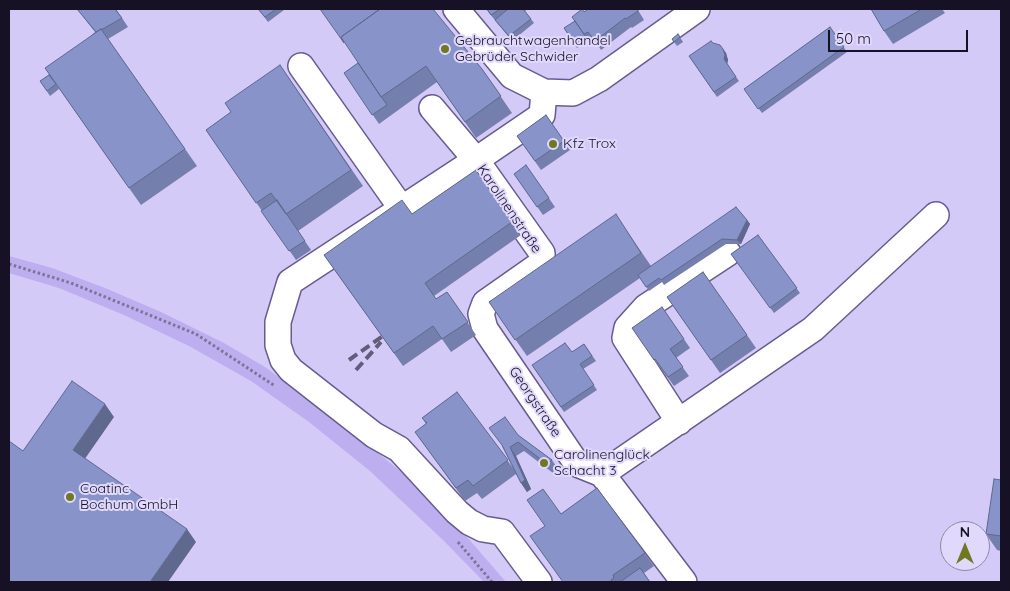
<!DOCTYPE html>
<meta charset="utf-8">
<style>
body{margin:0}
#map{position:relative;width:1010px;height:591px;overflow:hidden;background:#d3caf8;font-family:Quicksand,sans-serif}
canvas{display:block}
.frame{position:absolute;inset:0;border:10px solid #161125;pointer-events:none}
.north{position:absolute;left:940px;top:521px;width:50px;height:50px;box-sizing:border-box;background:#e0d9fc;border:1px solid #8f89a6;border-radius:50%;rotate:0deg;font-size:14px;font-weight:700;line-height:20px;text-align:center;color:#161125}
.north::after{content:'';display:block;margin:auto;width:18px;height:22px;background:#707822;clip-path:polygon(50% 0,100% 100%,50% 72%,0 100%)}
.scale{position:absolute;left:828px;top:30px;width:140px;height:22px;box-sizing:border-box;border:2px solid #161125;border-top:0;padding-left:6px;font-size:15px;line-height:18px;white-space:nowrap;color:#161125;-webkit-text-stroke:4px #e0d9fc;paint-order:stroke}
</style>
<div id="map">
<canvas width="1010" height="591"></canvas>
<div class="frame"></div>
<div class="north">N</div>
<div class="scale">50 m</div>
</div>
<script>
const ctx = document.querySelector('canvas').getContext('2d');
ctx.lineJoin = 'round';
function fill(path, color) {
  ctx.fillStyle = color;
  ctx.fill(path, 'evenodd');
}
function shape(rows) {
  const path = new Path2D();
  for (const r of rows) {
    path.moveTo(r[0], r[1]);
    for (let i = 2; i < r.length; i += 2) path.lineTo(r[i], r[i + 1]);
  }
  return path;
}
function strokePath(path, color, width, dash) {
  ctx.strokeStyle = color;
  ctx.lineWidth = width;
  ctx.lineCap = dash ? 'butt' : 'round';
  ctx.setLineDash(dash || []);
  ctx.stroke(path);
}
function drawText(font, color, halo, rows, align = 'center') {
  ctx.font = font + ' Quicksand,sans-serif';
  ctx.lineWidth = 4;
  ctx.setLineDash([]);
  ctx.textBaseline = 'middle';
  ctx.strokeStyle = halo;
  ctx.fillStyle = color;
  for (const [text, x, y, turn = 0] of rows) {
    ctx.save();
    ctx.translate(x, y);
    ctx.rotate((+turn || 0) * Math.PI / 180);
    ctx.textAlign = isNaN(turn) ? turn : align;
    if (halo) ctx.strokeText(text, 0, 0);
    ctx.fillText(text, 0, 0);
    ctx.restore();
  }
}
fill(shape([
 [9,256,52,268,105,288,161,312,224,343,265,367,332,417,413,481,447,514,506,582,484,582,444,541,370,471,309,422,251,381,189,346,124,315,59,288,9,273]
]), '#bcaeef');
const minor = shape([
 [456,9,512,76,544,92,573,93,599,79,697,9],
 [301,66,402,209],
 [544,92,542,115,476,160,542,253,542,263,485,303,481,314,485,329,577,464,602,474,684,582],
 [432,108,476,160,290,282,278,322,278,345,283,360,291,370,374,435,399,449,457,512,469,522,483,529,502,532,539,582],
 [679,422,625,338,627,328,646,307,728,253],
 [602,474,813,329,936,215]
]);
strokePath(minor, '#685c8f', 28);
strokePath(shape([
 [9,264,71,283,196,334,275,386],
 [458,542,492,582]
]), '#7c7597', 3, [2.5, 2.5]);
strokePath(minor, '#fff', 25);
strokePath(shape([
 [349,360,394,328],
 [356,370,381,342]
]), '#635d7b', 4, [10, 5]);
fill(shape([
 [77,9,116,9,128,27,108,39,197,166,141,205,56,84,59,89,50,96,40,81,49,75,95,32],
 [258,9,283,9,284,10,268,22],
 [486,9,528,9,525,11,534,23,512,41,498,24],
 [588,9,640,9,638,10,644,20,632,28,631,27,601,50,595,40,590,43,578,26,588,40,577,48,564,28,575,21,584,12],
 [871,9,942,9,945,13,893,44,884,31],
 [830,27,847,52,762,113,744,89],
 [678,34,683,42,677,46,672,39],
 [713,43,723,49,726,53,728,60,727,64,739,81,717,97,689,56],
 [358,63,482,69,512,113,476,138,437,82,379,124,344,73],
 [280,65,363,186,298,231,311,250,296,260,206,130,231,112],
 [546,115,570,150,541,170,517,136],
 [526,165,555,207,543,215,514,174],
 [476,170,521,235,434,296,436,299,447,292,476,335,451,352,442,339,403,366,324,255,412,214],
 [747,220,750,224,741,244,726,244,664,285,662,282,649,291,640,278,527,356,489,302,627,231,651,266],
 [758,235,800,293,774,313,731,254],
 [703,272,756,348,720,373,667,297],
 [662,307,690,348,676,358,689,376,674,386,661,368,660,368,632,328],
 [584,344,596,361,583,369,597,390,564,412,532,365,572,352],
 [457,392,513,468,502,446,518,435,552,460,558,469,553,473,524,451,516,456,531,489,527,492,521,483,516,474,482,499,477,493,465,501,415,432,426,424,422,418],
 [1001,480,1001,551,997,550,986,534],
 [597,488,654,566,644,573,650,582,563,582,561,514]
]), '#757fad');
fill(shape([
 [723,49,726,53,728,60,727,64,724,59],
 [747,220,750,224,741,244,737,240],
 [105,404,114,417,82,463,73,450],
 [510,447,516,456,531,489,527,492,521,483],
 [187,529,196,542,168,582,150,582]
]), '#5f688d');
const building = shape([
 [77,9,115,9,122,18,101,30,101,29,96,32,77,9],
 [258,9,276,9,265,17,258,9],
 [320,9,380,9,341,37,344,43,320,9],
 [380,9,433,9,482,69,501,96,465,122,426,66,381,97,341,37,380,9],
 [487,9,500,9,491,15,487,9],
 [508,9,523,9,531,19,509,36,495,20,508,9],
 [582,9,584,12,588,9,637,9,638,11,626,19,625,18,595,41,588,32,584,34,572,17,582,9],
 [871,9,922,9,884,31,871,9],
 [575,21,585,36,574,43,564,28,575,21],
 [830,27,844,47,758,109,744,89,830,27],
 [101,29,185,149,129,188,45,68,101,29],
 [678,34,680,37,674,42,672,39,678,34],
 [711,41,713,43,720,45,723,49,725,55,724,59,736,77,714,92,689,56,711,41],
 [358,63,387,105,372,115,344,73,358,63],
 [280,65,351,170,286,214,271,193,256,203,206,130,231,112,225,103,280,65],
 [49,75,56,84,47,91,40,81,49,75],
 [546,115,564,141,535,161,517,136,546,115],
 [526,165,549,198,537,207,514,174,526,165],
 [476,170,512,222,425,283,436,299,447,292,468,322,442,339,433,326,394,353,324,255,402,200,412,214,476,170],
 [277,200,305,241,289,251,261,211,277,200],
 [736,207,747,220,737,240,722,239,661,280,659,278,646,287,638,275,736,207],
 [616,214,641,253,515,340,489,302,616,214],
 [758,235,797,288,770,308,731,254,758,235],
 [703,272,747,335,711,360,667,297,703,272],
 [662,307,684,339,670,349,683,367,668,377,655,359,654,360,632,328,662,307],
 [565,343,572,352,584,344,592,356,580,364,594,385,561,407,532,365,565,343],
 [72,381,105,404,73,450,187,529,150,582,9,582,9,441,23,451,72,381],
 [457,392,508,460,473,486,468,480,456,488,415,432,427,423,422,418,457,392],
 [505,417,518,435,552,460,547,464,518,442,510,447,525,480,521,483,502,445,489,428,505,417],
 [994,479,1001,480,1001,536,986,534,994,479],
 [597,488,645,553,613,575,614,578,611,580,612,582,563,582,530,536,545,526,527,500,543,489,561,514,597,488],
 [640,568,650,582,620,582,640,568]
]);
fill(building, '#8894c9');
strokePath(building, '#5f688d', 1);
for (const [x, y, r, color] of [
 [445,49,5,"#707822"],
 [553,144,5,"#707822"],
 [544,463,5,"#707822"],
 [70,497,5,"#707822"]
]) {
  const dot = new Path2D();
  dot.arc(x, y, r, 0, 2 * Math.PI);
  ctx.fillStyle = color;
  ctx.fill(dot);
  strokePath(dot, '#e0d9fc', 2);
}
drawText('14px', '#161125', '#e0d9fc', [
 ["Gebrauchtwagenhandel",455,41],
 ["Gebrüder Schwider",455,57],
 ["Kfz Trox",563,144],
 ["Carolinenglück",554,455],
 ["Schacht 3",554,471],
 ["Coatinc",80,489],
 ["Bochum GmbH",80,505]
], 'left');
drawText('14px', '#161125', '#e0d9fc', [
 ["Karolinenstraße",509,209,56],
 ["Georgstraße",535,402,56]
]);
</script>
